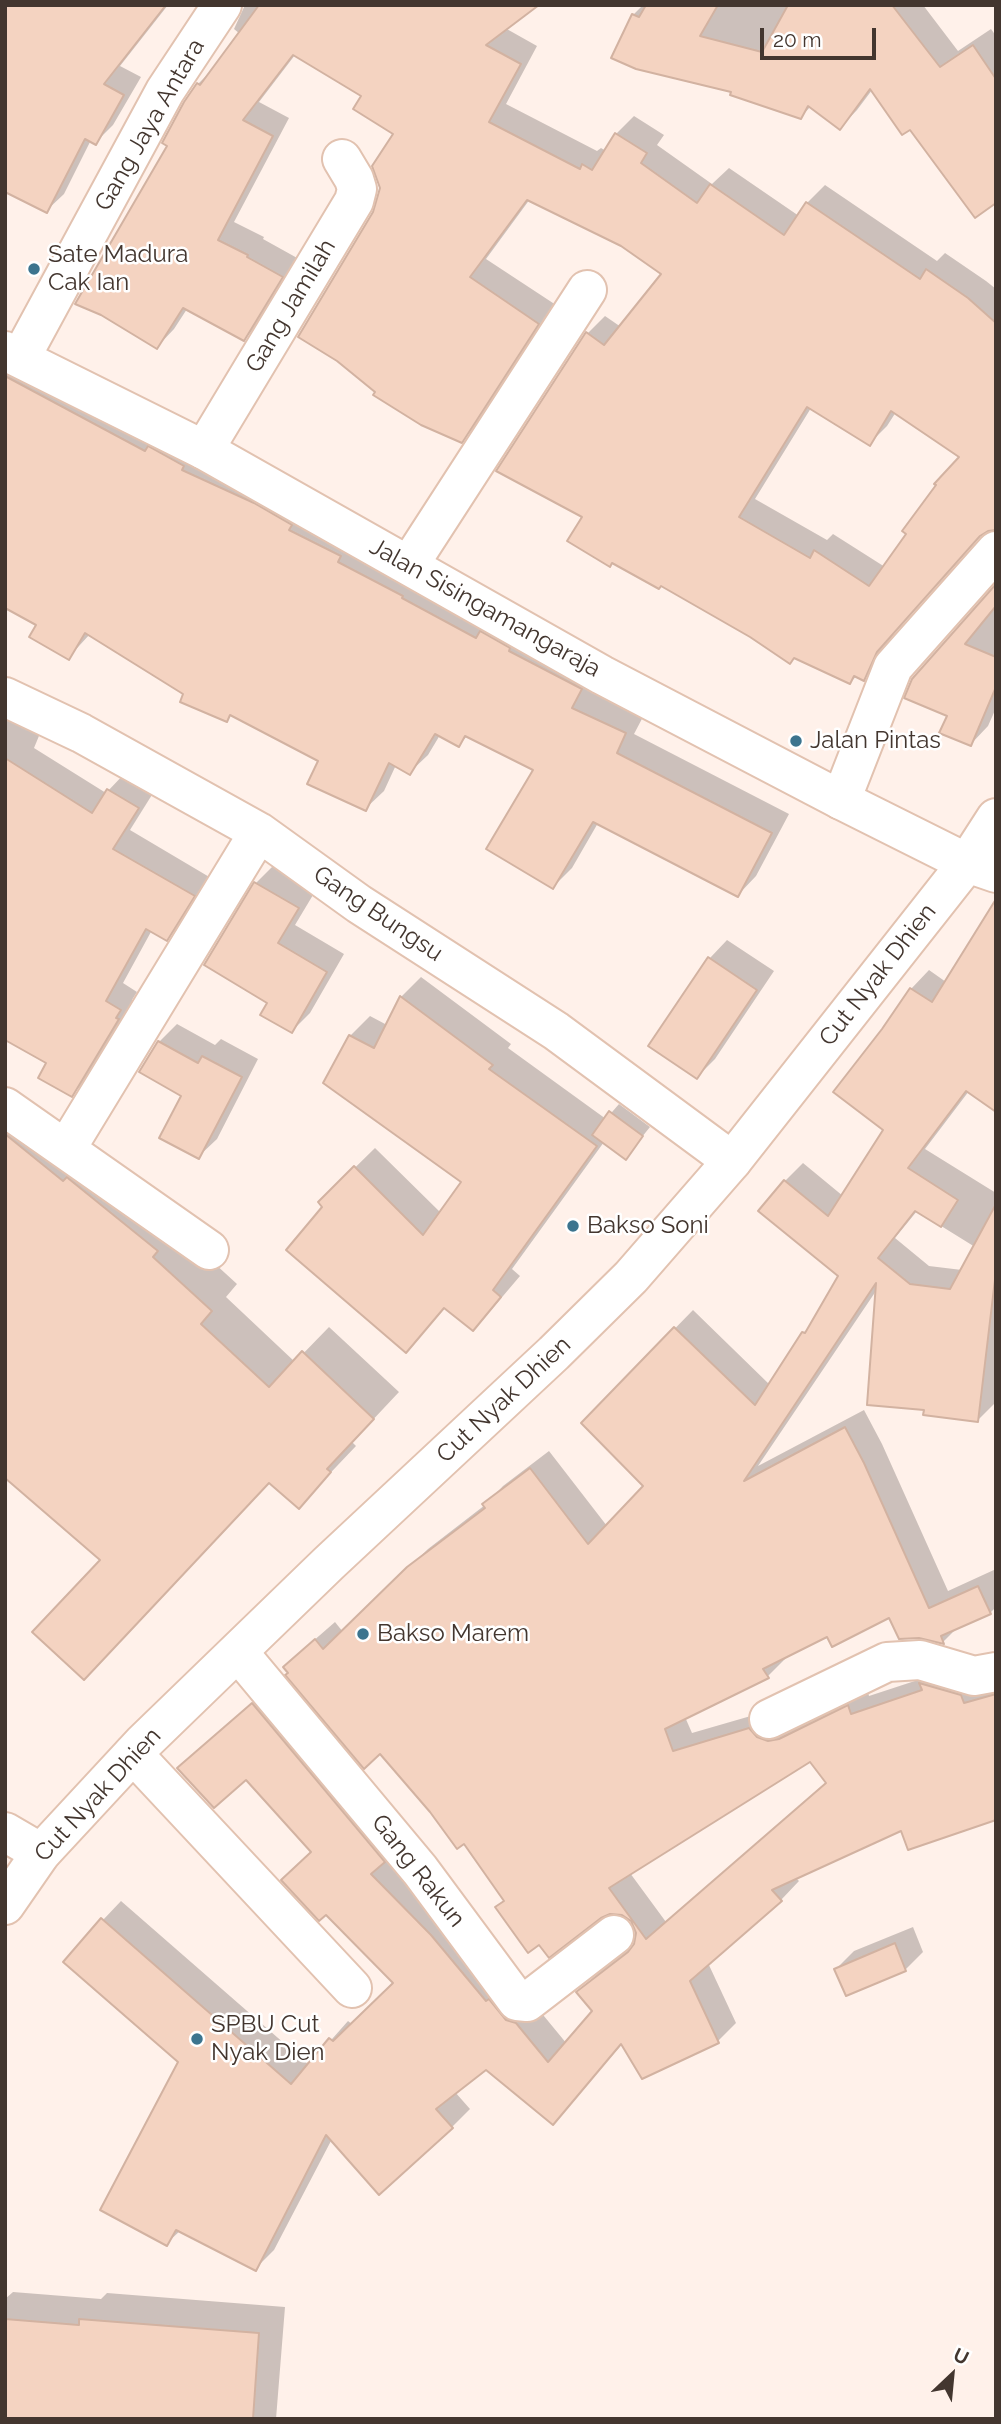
<!DOCTYPE html>
<style>
body{margin:0}
#map{position:relative;width:1001px;height:2424px;overflow:hidden;background:#fff1ea;font-family:Raleway,sans-serif}
canvas{display:block}
.frame{position:absolute;inset:0;border:7px solid #43362f;pointer-events:none}
.north{position:absolute;left:917px;top:2340px;width:70px;height:70px;-webkit-text-stroke:5px #fff;paint-order:stroke;rotate:26deg;font-size:19px;font-weight:700;line-height:28px;text-align:center;color:#43362f}
.north::after{content:'';display:block;margin:auto;width:24px;height:32px;background:#43362f;clip-path:polygon(50% 0,100% 100%,50% 72%,0 100%)}
.scale{position:absolute;left:760px;top:28px;width:116px;height:32px;box-sizing:border-box;border:4px solid #43362f;border-top:0;padding-left:9px;font-size:21px;line-height:24px;white-space:nowrap;color:#43362f;-webkit-text-stroke:5px #fff;paint-order:stroke}
</style>
<div id="map">
<canvas width="1001" height="2424"></canvas>
<div class="frame"></div>
<div class="north">U</div>
<div class="scale">20 m</div>
</div>
<script>
const ctx = document.querySelector('canvas').getContext('2d');
ctx.lineJoin = 'round';
function fill(path, color) {
  ctx.fillStyle = color;
  ctx.fill(path, 'evenodd');
}
function shape(rows) {
  const path = new Path2D();
  for (const r of rows) {
    path.moveTo(r[0], r[1]);
    for (let i = 2; i < r.length; i += 2) path.lineTo(r[i], r[i + 1]);
  }
  return path;
}
function strokePath(path, color, width, dash) {
  ctx.strokeStyle = color;
  ctx.lineWidth = width;
  ctx.lineCap = dash ? 'butt' : 'round';
  ctx.setLineDash(dash || []);
  ctx.stroke(path);
}
function drawText(font, color, halo, rows, align = 'center') {
  ctx.font = font + ' Raleway,sans-serif';
  ctx.lineWidth = 5;
  ctx.setLineDash([]);
  ctx.textBaseline = 'middle';
  ctx.strokeStyle = halo;
  ctx.fillStyle = color;
  for (const [text, x, y, turn = 0] of rows) {
    ctx.save();
    ctx.translate(x, y);
    ctx.rotate((+turn || 0) * Math.PI / 180);
    ctx.textAlign = isNaN(turn) ? turn : align;
    if (halo) ctx.strokeText(text, 0, 0);
    ctx.fillText(text, 0, 0);
    ctx.restore();
  }
}
fill(shape([
 [5,5,168,5,120,66,141,77,113,125,95,143,91,140,64,194,46,211],
 [245,5,536,5,505,28,537,46,506,104,597,151,601,148,606,151,616,134,634,116,664,135,657,145,712,184,729,168,799,216,807,203,825,185,937,261,945,253,986,281,996,289,996,528,983,532,894,633,881,661,864,679,857,676,850,682,795,657,790,662,584,516,587,334,605,316,621,327,664,274,622,244,530,199,486,259,556,305,479,423,461,441,375,213,395,134,364,96,295,55,259,102,289,118,234,222,264,237,263,239,299,259,261,322,244,339,187,309,174,329,157,347,170,146,198,84,216,66,240,34,234,29],
 [811,408,869,444,887,426,896,412,961,456,885,567,833,534,827,540,755,499],
 [643,5,923,5,958,51,991,29,996,36,996,205,872,90,857,110,840,128,811,106,801,117,733,91,633,15],
 [5,343,644,715,634,734,789,814,756,876,738,895,598,823,572,868,553,887,535,770,468,735,459,745,440,735,428,755,409,773,396,765,384,791,365,809,320,760,232,714,227,720,90,634,68,658,38,624,5,606],
 [996,587,996,708,988,726,971,744,949,715,907,697],
 [5,702,46,719,34,748,106,793,126,772,155,790,130,830,211,878,184,921,167,939,152,930,123,983,137,992,132,1000,136,1001,89,1077,72,1095,48,1062,5,1038],
 [274,865,316,890,295,925,344,954,310,1013,292,1031,270,1002,206,964,256,883],
 [727,940,774,971,715,1059,697,1077,651,1046,710,958],
 [929,970,946,982,969,1091,925,1149,996,1193,996,1402,978,1420,926,1409,878,1288,758,1466,864,1410,882,1444,948,1591,996,1569,996,1607,990,1613,959,1626,943,1642,890,1616,828,1635,785,1656,786,1658,768,1676,685,1717,692,1733,768,1711,867,1688,869,1696,927,1677,996,1682,996,1819,902,1829,796,1878,799,1881,781,1900,708,1963,736,2023,718,2041,623,2043,553,2123,486,2067,455,2092,470,2109,452,2127,332,2139,274,2250,255,2269,181,2230,167,2243,180,2062,103,1920,121,1901,309,2065,348,2021,352,2024,395,1983,313,1851,246,1778,179,1769,272,1686,567,2044,594,2011,578,1992,597,1974,636,1944,637,1933,633,1921,624,1913,610,1912,539,1943,497,1907,505,1899,464,1841,304,1649,335,1622,343,1632,428,1549,485,1505,503,1486,549,1451,607,1526,646,1486,583,1423,693,1310,770,1385,804,1333,811,1326,840,1276,785,1181,803,1163,843,1196,886,1130,884,1030,911,989],
 [917,1211,975,1247,962,1270,929,1266,895,1238],
 [810,1760,827,1782,666,1922,630,1873],
 [421,977,511,1044,508,1048,606,1119,619,1104,650,1127,625,1158,604,1142,512,1269,520,1276,492,1309,473,1329,446,1307,406,1350,325,1207,320,1202,375,1148,441,1213,464,1182,350,1036,370,1016,387,1025,401,997],
 [177,1024,215,1045,221,1039,258,1059,217,1139,199,1156,183,1095,159,1042],
 [5,1106,178,1230,237,1284,226,1297,295,1362,329,1327,399,1392,352,1442,356,1446,299,1506,270,1482,102,1559,5,1476],
 [913,1927,923,1952,905,1970,836,1969,854,1951],
 [13,2292,101,2299,107,2293,285,2307,276,2419,5,2419,5,2299]
]), '#0003');
const building = shape([
 [5,5,166,5,104,84,124,95,96,145,85,139,47,213,5,192,5,5],
 [259,5,539,5,486,45,521,64,489,122,580,169,582,164,592,170,615,133,647,153,641,163,697,203,710,184,784,235,806,202,920,279,926,269,968,298,996,323,996,530,988,531,980,536,877,652,864,681,854,676,850,684,794,658,790,664,750,637,661,586,659,589,612,563,610,567,567,541,582,517,496,471,586,332,604,345,661,274,621,246,527,200,470,277,539,324,462,443,421,425,373,395,375,392,337,361,298,337,373,212,380,188,372,166,393,134,353,109,361,96,293,55,243,120,273,136,218,240,248,255,247,257,283,277,244,341,183,308,157,349,101,315,75,304,167,146,162,143,184,102,197,83,200,85,259,5],
 [807,407,870,446,891,411,959,457,934,484,936,485,902,531,906,534,869,586,814,550,810,558,739,517,807,407],
 [646,5,718,5,700,36,762,52,788,5,892,5,940,67,973,45,996,79,996,203,975,218,910,130,902,135,870,89,840,130,808,106,801,119,730,95,731,92,636,69,611,58,632,14,639,17,646,5],
 [5,376,145,451,148,446,184,466,182,470,254,503,292,525,289,530,341,556,338,562,403,596,402,598,476,638,480,631,510,648,509,651,582,689,572,708,626,733,617,753,772,833,738,897,593,822,553,889,486,849,533,770,465,736,459,747,435,734,410,775,389,763,366,811,307,784,318,761,230,715,227,722,180,702,183,694,85,633,69,660,29,637,36,625,5,608,5,376],
 [996,584,996,606,965,644,996,657,996,687,971,746,939,733,947,716,904,698,912,679,996,584],
 [5,758,92,813,107,789,139,808,113,849,195,896,167,941,146,929,106,1001,121,1010,116,1018,119,1019,72,1097,38,1078,46,1063,5,1040,5,758],
 [254,882,299,908,278,943,327,972,292,1033,260,1015,267,1003,204,965,254,882],
 [996,899,996,1112,966,1091,908,1168,958,1200,941,1227,915,1211,878,1258,910,1284,950,1289,996,1204,996,1271,978,1422,923,1415,924,1410,867,1405,876,1283,744,1481,845,1427,864,1463,929,1608,978,1586,991,1614,941,1636,944,1644,919,1638,899,1639,889,1618,832,1647,827,1637,763,1669,769,1678,665,1729,673,1751,749,1728,757,1737,768,1741,779,1739,848,1705,851,1714,922,1690,919,1683,961,1695,964,1703,996,1694,996,1820,908,1850,901,1831,772,1890,782,1901,690,1981,719,2043,642,2079,621,2044,553,2125,486,2070,436,2109,453,2128,379,2195,326,2135,256,2271,176,2230,167,2246,100,2210,178,2062,63,1962,101,1918,291,2084,329,2038,333,2041,393,1983,326,1915,319,1921,281,1880,311,1852,246,1780,214,1808,177,1768,252,1703,385,1862,371,1874,431,1935,486,2001,489,1999,506,2020,516,2023,548,2062,592,2011,576,1992,628,1952,634,1944,636,1933,631,1921,622,1915,610,1914,601,1918,549,1958,539,1945,528,1953,495,1907,504,1901,464,1844,457,1849,430,1812,380,1754,364,1769,285,1675,288,1673,283,1667,315,1639,323,1649,407,1567,485,1508,482,1504,530,1468,588,1544,643,1486,581,1423,674,1327,755,1405,802,1332,805,1333,838,1276,758,1211,784,1180,828,1216,883,1130,833,1092,882,1029,910,988,932,1002,996,899],
 [810,1762,826,1783,646,1939,609,1888,810,1762],
 [708,957,757,990,697,1079,648,1046,708,957],
 [400,996,493,1065,489,1069,597,1146,493,1290,501,1297,473,1331,444,1308,406,1353,286,1250,322,1207,318,1202,354,1166,423,1235,461,1182,323,1083,349,1035,374,1048,400,996],
 [158,1041,198,1063,202,1056,242,1077,199,1159,159,1138,181,1096,139,1072,158,1041],
 [609,1111,643,1136,626,1160,592,1135,609,1111],
 [5,1134,63,1181,67,1177,69,1179,158,1251,153,1257,212,1311,201,1324,269,1387,302,1351,374,1419,327,1469,331,1472,299,1509,269,1483,84,1680,32,1632,100,1560,5,1478,5,1134],
 [895,1943,906,1971,846,1996,834,1969,895,1943],
 [5,2319,79,2325,79,2319,259,2333,253,2419,5,2419,5,2319]
]);
fill(building, '#f4d3c1');
strokePath(building, '#d2b2a1', 2);
const minor = shape([
 [21,357,165,91,222,5],
 [204,450,354,201,357,189,354,179,342,159],
 [409,565,587,290],
 [5,697,81,733,259,832,359,904,556,1031,732,1161],
 [841,800,893,667,996,551],
 [5,1107,209,1250],
 [66,1149,259,832],
 [238,1652,420,1870,517,2001,527,2002,614,1935],
 [769,1719,887,1662,920,1660,974,1676,996,1672],
 [133,1754,352,1988],
 [5,1832,41,1853]
]);
const secondary = shape([
 [5,351,204,450,602,675,841,800,967,863,996,873],
 [5,1905,41,1853,143,1743,329,1563,554,1353,631,1277,732,1161,967,863,996,818]
]);
strokePath(minor, '#e2c2b0', 42);
strokePath(secondary, '#e2c2b0', 42);
strokePath(minor, '#fff', 38);
strokePath(secondary, '#fff', 38);
for (const [x, y, r, color] of [
 [34,269,7,"#3c748e"],
 [796,741,7,"#3c748e"],
 [573,1226,7,"#3c748e"],
 [363,1634,7,"#3c748e"],
 [197,2039,7,"#3c748e"]
]) {
  const dot = new Path2D();
  dot.arc(x, y, r, 0, 2 * Math.PI);
  ctx.fillStyle = color;
  ctx.fill(dot);
  strokePath(dot, '#fff', 2.5);
}
drawText('24px', '#43362f', '#fff', [
 ["Gang Jaya Antara",150,125,-60],
 ["Gang Jamilah",291,306,-59],
 ["Jalan Sisingamangaraja",485,608,29],
 ["Gang Bungsu",378,914,34],
 ["Cut Nyak Dhien",878,975,-52],
 ["Cut Nyak Dhien",504,1400,-43],
 ["Cut Nyak Dhien",98,1795,-47],
 ["Gang Rakun",418,1871,52]
]);
drawText('24px', '#43362f', '#fff', [
 ["Sate Madura",48,255],
 ["Cak Ian",48,283],
 ["Jalan Pintas",810,741],
 ["Bakso Soni",587,1226],
 ["Bakso Marem",377,1634],
 ["SPBU Cut",211,2025],
 ["Nyak Dien",211,2053]
], 'left');
</script>
